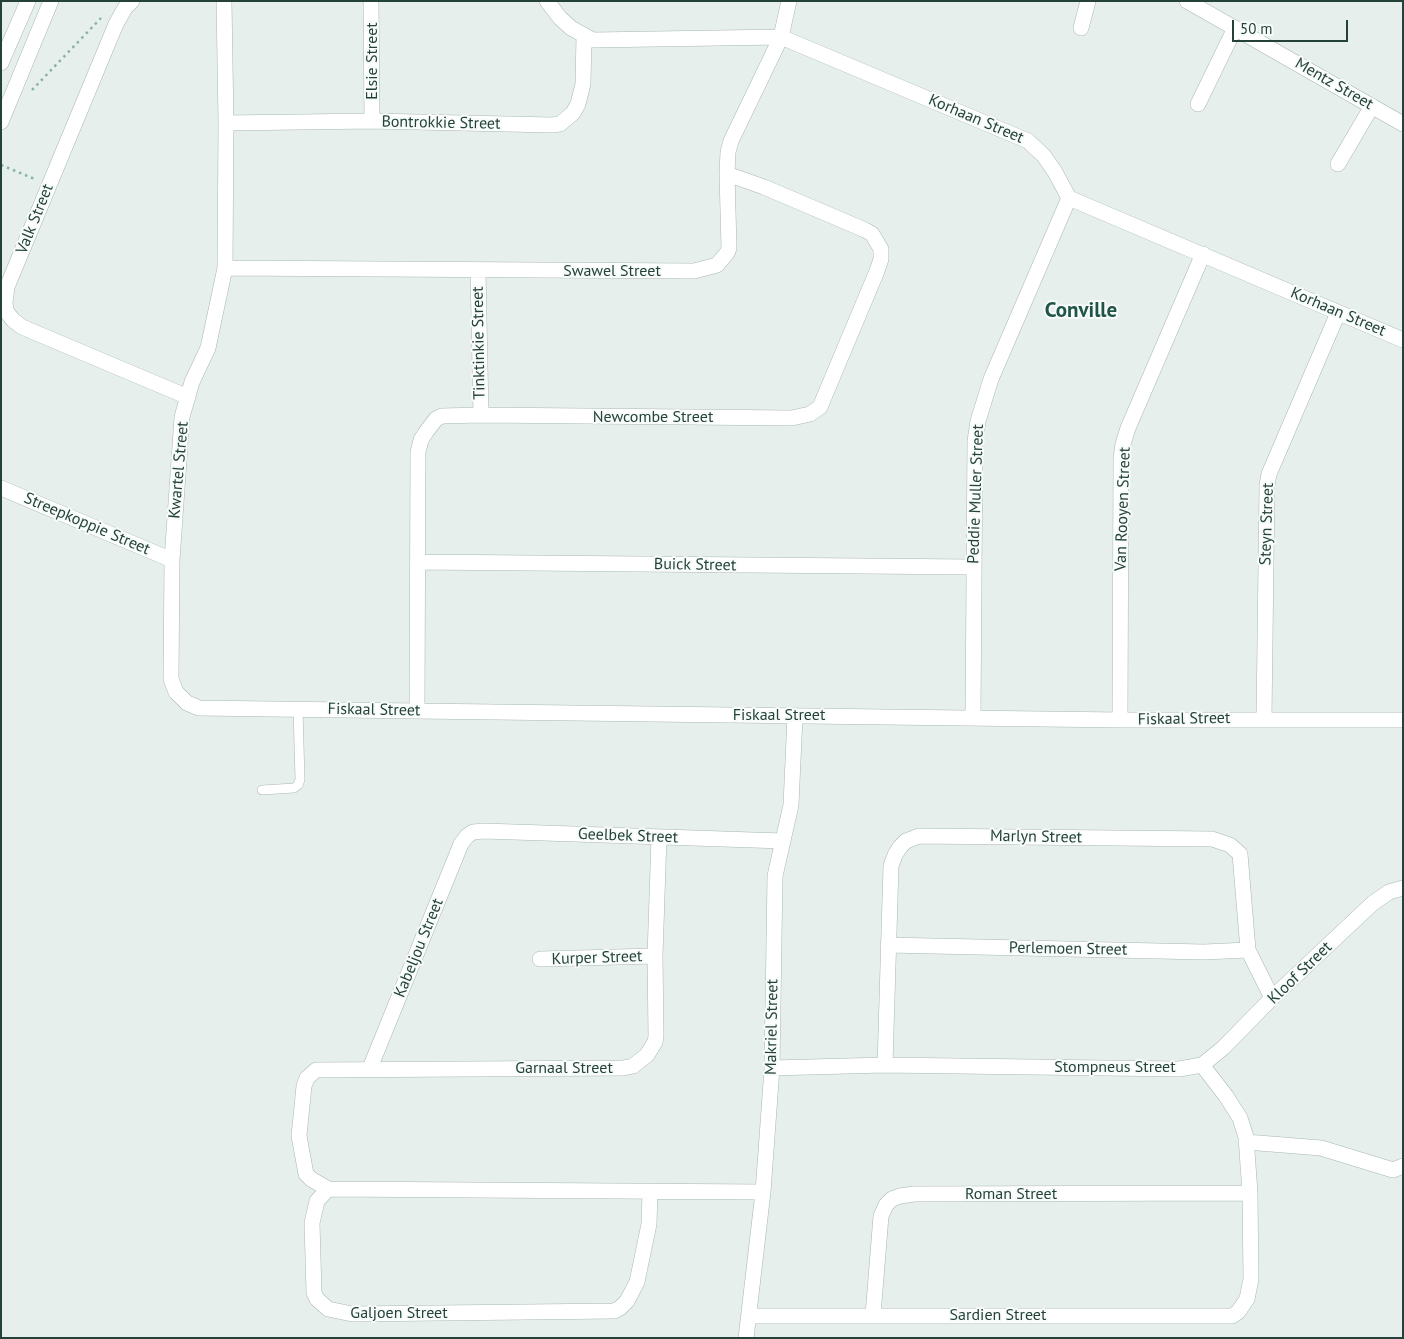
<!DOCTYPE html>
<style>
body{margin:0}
#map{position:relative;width:1404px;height:1339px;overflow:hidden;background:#e6efeb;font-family:"PT Sans",sans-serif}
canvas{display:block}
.frame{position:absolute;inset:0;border:2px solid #24423a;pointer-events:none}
.scale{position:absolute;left:1232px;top:20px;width:116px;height:22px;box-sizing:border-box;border:2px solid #24423a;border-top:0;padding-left:6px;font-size:15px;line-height:18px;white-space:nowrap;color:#24423a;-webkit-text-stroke:4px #f7fbf9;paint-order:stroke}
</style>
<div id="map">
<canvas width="1404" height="1339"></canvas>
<div class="frame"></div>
<div class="scale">50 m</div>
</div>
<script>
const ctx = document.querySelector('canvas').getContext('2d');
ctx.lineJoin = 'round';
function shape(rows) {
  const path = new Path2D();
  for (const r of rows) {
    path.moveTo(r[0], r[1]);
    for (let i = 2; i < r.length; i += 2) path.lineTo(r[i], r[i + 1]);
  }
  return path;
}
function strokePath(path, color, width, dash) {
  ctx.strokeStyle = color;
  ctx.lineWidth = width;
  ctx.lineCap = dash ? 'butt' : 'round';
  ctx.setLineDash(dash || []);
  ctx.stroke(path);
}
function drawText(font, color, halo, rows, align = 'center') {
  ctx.font = font + ' "PT Sans",sans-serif';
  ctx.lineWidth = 4;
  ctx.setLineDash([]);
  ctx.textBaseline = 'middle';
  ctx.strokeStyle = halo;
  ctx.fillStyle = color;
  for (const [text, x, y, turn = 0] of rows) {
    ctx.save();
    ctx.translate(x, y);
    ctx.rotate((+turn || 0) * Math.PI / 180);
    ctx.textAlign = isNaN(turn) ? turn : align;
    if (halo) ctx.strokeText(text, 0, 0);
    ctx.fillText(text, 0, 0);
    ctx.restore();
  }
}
const service = shape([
 [262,790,294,788,298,785,300,780,298,709]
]);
const minor = shape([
 [132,1,125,8,116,24,7,287,5,303,6,311,13,320,22,327,188,397],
 [224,1,226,123,225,268,208,348,192,382,182,417,172,560,171,679,176,692,187,703,199,708,417,711,1120,720,1403,720],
 [371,1,372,121],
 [547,1,560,18,571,28,593,40,781,37,1028,141,1044,156,1055,172,1069,198,1403,340],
 [1187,1,1403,124],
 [1081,28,1088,1],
 [1198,104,1235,28],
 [226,123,372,121,552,125,560,124,573,113,578,104,583,84,584,36],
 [1338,164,1372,106],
 [225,268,694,271,717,265,727,253,729,248,727,174,728,152,731,141,781,37,789,1],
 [478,271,481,415],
 [1,488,172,560],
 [418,562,973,567],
 [417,711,418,452,421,440,426,432,436,419,442,416,481,415,792,418,810,414,820,407,877,271,881,259,881,249,872,234,865,230,764,187,727,174],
 [973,717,975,441,978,421,991,379,1069,198],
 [1264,718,1267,485,1269,474,1338,313],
 [1120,720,1121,458,1123,444,1128,428,1203,254],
 [888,945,1204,952,1248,950],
 [540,959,655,956],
 [885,1065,891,866,895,855,900,847,906,841,919,836,1212,839,1230,845,1240,854,1248,950,1272,998],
 [1202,1065,1223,1048,1272,998,1373,903,1389,892,1403,888],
 [370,1068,461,844,467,836,473,832,484,831,783,841],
 [1246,1142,1321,1148,1393,1170,1403,1166],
 [328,1189,311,1179,306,1174,299,1136,304,1086,307,1078,316,1070,623,1068,633,1066,647,1055,655,1042,656,1036,655,956,659,837],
 [650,1192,649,1224,637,1282,627,1301,620,1308,614,1311,352,1314,328,1309,317,1299,314,1293,312,1223,317,1201,328,1189,763,1192],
 [873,1315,881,1216,886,1205,892,1199,900,1196,914,1194,1250,1193],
 [749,1316,1232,1316,1238,1312,1247,1299,1251,1279,1250,1193,1246,1137,1240,1118,1226,1096,1202,1065,1179,1069,885,1065,772,1068],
 [746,1338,763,1192,772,1068,775,876,791,805,795,716]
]);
const tertiary = shape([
 [1,63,28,1],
 [1,122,51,1]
]);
strokePath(service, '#a8b8b2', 10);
strokePath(minor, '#a8b8b2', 16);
strokePath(tertiary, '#a8b8b2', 16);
strokePath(shape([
 [32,90,101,18],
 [1,165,37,180]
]), '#86b3a5', 2.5, [2.5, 4]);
strokePath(service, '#fff', 9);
strokePath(minor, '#fff', 15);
strokePath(tertiary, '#fff', 15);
drawText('16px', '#24423a', '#f7fbf9', [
 ["Elsie Street",372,61,-90],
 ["Mentz Street",1334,84,30],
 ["Korhaan Street",976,119,23],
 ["Bontrokkie Street",441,123,1],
 ["Valk Street",35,219,-68],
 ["Swawel Street",612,271],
 ["Korhaan Street",1338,312,23],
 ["Tinktinkie Street",479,343,-91],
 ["Newcombe Street",653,417],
 ["Kwartel Street",179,470,-85],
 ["Peddie Muller Street",976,494,-88],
 ["Van Rooyen Street",1123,509,-88],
 ["Streepkoppie Street",87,524,23],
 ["Steyn Street",1267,524,-88],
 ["Buick Street",695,565,1],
 ["Fiskaal Street",374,710,1],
 ["Fiskaal Street",779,715],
 ["Fiskaal Street",1184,719,-1],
 ["Geelbek Street",628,836,2],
 ["Marlyn Street",1036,837,1],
 ["Kabeljou Street",419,948,-68],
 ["Perlemoen Street",1068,949,1],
 ["Kurper Street",597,958,-2],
 ["Kloof Street",1300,973,-44],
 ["Makriel Street",772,1027,-89],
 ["Stompneus Street",1115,1067],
 ["Garnaal Street",564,1068],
 ["Roman Street",1011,1194],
 ["Galjoen Street",399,1313],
 ["Sardien Street",998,1315]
]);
drawText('bold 21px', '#1f5548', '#f7fbf9', [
 ["Conville",1081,311]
]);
</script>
